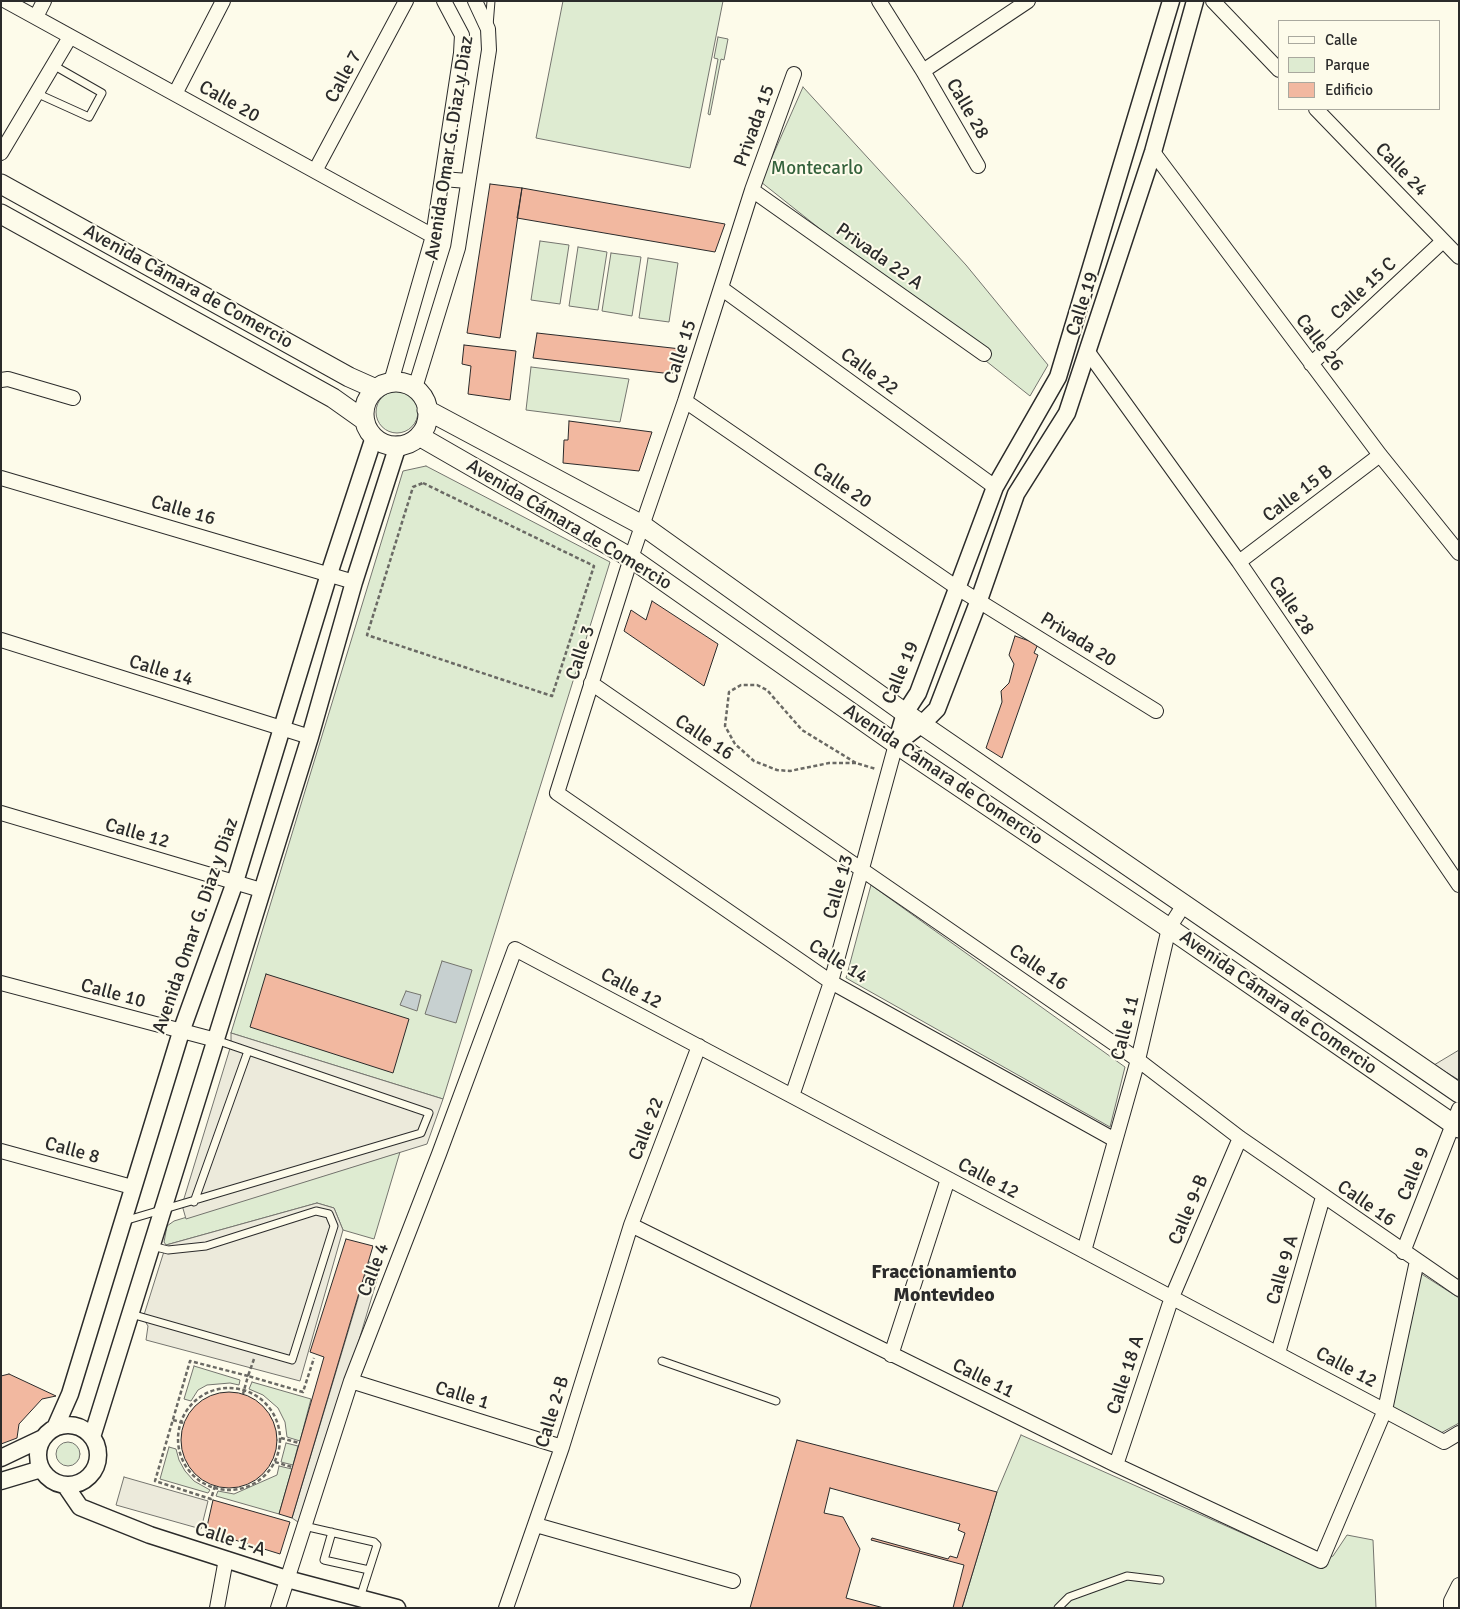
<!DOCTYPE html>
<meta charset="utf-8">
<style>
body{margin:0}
#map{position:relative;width:1460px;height:1609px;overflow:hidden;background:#fdfbea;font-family:Signika,sans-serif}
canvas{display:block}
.frame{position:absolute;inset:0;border:2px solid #2b2b2b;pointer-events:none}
.legend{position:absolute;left:1278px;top:20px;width:162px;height:90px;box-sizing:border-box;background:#fdfbea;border:1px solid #a9a89e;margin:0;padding:6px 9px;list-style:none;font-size:15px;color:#2b2b2b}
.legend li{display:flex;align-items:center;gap:10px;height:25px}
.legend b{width:25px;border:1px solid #a9a89e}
</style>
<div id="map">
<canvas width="1460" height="1609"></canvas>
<div class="frame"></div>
<ul class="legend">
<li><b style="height:6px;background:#fdfbea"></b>Calle</li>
<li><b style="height:14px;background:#deebd1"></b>Parque</li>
<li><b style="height:14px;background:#f2b8a0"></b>Edificio</li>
</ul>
</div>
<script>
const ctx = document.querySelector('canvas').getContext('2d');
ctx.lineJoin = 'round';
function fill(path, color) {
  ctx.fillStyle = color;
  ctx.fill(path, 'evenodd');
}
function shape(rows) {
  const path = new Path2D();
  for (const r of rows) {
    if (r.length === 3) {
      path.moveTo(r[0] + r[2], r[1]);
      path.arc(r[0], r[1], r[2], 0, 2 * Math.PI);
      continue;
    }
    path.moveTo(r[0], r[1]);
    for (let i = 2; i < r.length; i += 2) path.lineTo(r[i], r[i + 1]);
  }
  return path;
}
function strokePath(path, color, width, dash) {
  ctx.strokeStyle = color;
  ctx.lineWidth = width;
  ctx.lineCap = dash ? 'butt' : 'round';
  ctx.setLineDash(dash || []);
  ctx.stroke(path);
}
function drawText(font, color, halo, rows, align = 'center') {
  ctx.font = font + ' Signika,sans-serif';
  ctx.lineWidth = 4;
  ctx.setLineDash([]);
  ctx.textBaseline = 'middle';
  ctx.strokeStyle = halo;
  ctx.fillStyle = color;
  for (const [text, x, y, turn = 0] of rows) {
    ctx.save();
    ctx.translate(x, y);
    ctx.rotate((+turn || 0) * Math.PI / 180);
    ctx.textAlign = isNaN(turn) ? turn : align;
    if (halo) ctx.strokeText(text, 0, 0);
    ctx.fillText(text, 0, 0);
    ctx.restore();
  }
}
const green = shape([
 [563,1,723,1,690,168,536,138,563,1],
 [718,37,728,39,724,60,721,59,710,115,708,114,718,59,714,58,718,37],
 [803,87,966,265,1048,365,1030,396,761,182,803,87],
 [540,241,569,245,560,304,531,300,540,241],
 [578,247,607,252,598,310,569,306,578,247],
 [611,253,641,257,632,316,602,311,611,253],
 [648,258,678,263,669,322,639,318,648,258],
 [531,367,629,379,620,422,526,410,531,367],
 [397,412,21],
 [426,466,610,562,443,1099,231,1033,403,471,426,466],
 [871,885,1125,1067,1110,1127,846,978,871,885],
 [400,1152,374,1239,343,1230,334,1208,317,1203,166,1245,164,1242,167,1226,174,1221,400,1152],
 [1420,1273,1459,1298,1459,1423,1441,1433,1391,1410,1420,1273],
 [194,1366,240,1380,239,1385,230,1383,207,1385,198,1390,191,1401,184,1399,194,1366],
 [252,1382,311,1399,300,1441,287,1437,285,1422,278,1408,263,1395,249,1389,252,1382],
 [1021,1435,1303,1560,1322,1561,1333,1556,1347,1535,1373,1540,1376,1608,962,1608,997,1492,1021,1435],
 [68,1454,12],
 [286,1443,298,1446,293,1465,281,1462,286,1443],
 [169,1447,176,1449,179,1460,185,1471,194,1481,210,1490,208,1493,160,1479,169,1447],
 [279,1466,292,1469,279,1514,216,1496,218,1491,234,1494,277,1475,279,1466]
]);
fill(green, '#deebd1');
strokePath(green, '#74746e', 1);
const parking = shape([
 [231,1033,443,1099,427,1144,186,1219,182,1205,231,1045,231,1033],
 [1459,1050,1459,1080,1434,1065,1459,1050],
 [317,1203,334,1208,343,1230,300,1381,146,1340,148,1326,143,1318,166,1245,317,1203],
 [369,1262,381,1266,304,1526,292,1518,369,1262],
 [124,1477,208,1501,201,1529,116,1505,124,1477]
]);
fill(parking, '#eceadb');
strokePath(parking, '#74746e', 1);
const water = shape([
 [442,961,472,970,456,1023,425,1014,442,961],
 [406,991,421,995,417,1011,400,1005,406,991]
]);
fill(water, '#c7d0d0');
strokePath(water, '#74746e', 1);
const building = shape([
 [490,184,522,188,500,338,467,333,490,184],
 [522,188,725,224,715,252,517,218,522,188],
 [537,333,681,349,672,374,533,358,537,333],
 [464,345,516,351,510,400,468,394,471,366,462,364,464,345],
 [569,421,652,432,639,471,563,463,564,440,568,440,569,421],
 [652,601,718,644,704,686,624,631,631,610,646,620,652,601],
 [1015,636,1038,644,1034,653,1038,655,1002,758,986,748,1002,702,1001,691,1009,683,1014,664,1009,655,1015,636],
 [266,974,409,1019,393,1073,250,1027,266,974],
 [346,1239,373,1246,292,1518,279,1514,324,1357,310,1352,346,1239],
 [9,1374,56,1396,42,1399,19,1424,17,1438,1,1444,1,1376,9,1374],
 [229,1440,48],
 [797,1440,997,1492,962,1608,750,1608,797,1440],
 [830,1488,960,1524,958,1530,965,1533,957,1558,950,1556,948,1559,872,1538,871,1540,964,1565,953,1608,884,1608,846,1598,860,1549,843,1517,824,1513,830,1488],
 [213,1500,290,1522,280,1554,206,1531,213,1500]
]);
fill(building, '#f2b8a0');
strokePath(building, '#2b2b2b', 1);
const service = shape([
 [489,26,491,1],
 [36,93,89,117,102,93,53,65],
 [194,1202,248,1051],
 [124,1221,421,1133,429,1113,216,1040],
 [131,1314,292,1360,334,1226,329,1214,316,1211,206,1246,168,1250,152,1246],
 [662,1361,776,1401],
 [304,1526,374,1542,377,1545,360,1598],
 [332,1532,324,1560,369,1570],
 [1058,1608,1069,1597,1127,1576,1160,1580]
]);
const minor = shape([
 [6,1,433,236],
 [879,1,923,71,978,166],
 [1213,1,1279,70],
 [36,17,44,1],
 [923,71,1028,1],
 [794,74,752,190,685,401,631,558,557,793,831,982,1115,1140],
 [175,94,223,1],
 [1316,109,1459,257],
 [1153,152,1380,455,1459,553],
 [1,153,70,37],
 [315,171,406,1],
 [442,179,468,181],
 [752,190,984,354],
 [721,288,995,487],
 [1088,352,1239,562,1459,885],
 [1311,364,1443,241],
 [1,380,8,379,73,398],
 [391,382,433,236,461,53,462,35,444,1],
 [415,388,458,248,489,50,488,29,475,1],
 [685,401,956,587,1156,711],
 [1,478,354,582],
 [1239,562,1380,455],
 [1,640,310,737],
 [591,683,1138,1060,1240,1138,1459,1289],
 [1,813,261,890],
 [1,983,216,1040],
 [792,1096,831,982,896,744],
 [1,1151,132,1187],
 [631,1225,1116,1465,1321,1561,1385,1410,1417,1261],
 [1084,1251,1138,1060,1169,928,1185,903],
 [1403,1252,1459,1109],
 [1278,1353,1323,1197],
 [891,1355,948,1179],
 [351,1381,562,1447],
 [1116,1465,1172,1297,1240,1138],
 [536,1525,733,1581],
 [217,1608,226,1559],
 [278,1608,351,1381,439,1154,515,949,1444,1442,1459,1433],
 [506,1608,562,1447,631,1225,699,1046],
 [1451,1608,1451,1601,1459,1585]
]);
const tertiary = shape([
 [896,744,922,724,937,709,979,600,1016,494,1067,413,1153,152,1195,1],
 [896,744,905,713,918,693,995,487,1058,377,1171,1],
 [68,1455,30],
 [55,1428,70,1394,181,1032,235,882,329,574,374,437],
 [92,1437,310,737,354,582,398,445],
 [1,1458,43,1438],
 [1,1481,41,1469],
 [65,1485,80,1507,150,1535,287,1579,397,1608]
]);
const secondary = shape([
 [1,184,349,377,376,389],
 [1,214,333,398,364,420],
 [396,414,32],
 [427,410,642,525,905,713,1459,1093],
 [419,436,631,558,896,744,1169,928,1459,1128]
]);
strokePath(service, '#2b2b2b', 9);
strokePath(minor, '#2b2b2b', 16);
strokePath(tertiary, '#2b2b2b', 19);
strokePath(secondary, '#2b2b2b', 21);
strokePath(shape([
 [423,483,594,566,552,696,367,635,413,487,423,483],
 [856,763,829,763,790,771,777,770,754,761,735,744,725,726,729,692,741,685,757,685,767,690,802,730,856,763,876,769],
 [254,1359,248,1376,303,1392,314,1358],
 [229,1439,51],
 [173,1420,184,1423],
 [281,1438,299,1443],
 [275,1462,292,1467],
 [215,1486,211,1499,155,1481,190,1361,248,1376,243,1394]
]), '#6a6964', 2.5, [4, 2.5]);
strokePath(service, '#fdfbea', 7);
strokePath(minor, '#fdfbea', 14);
strokePath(tertiary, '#fdfbea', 16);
strokePath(secondary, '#fdfbea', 19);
drawText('19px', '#2b2b2b', '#fdfbea', [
 ["Calle 7",344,77,-62],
 ["Calle 20",229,102,29],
 ["Calle 28",967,109,60],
 ["Privada 15",755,126,-70],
 ["Avenida Omar G. Diaz y Diaz",450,148,-81],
 ["Calle 24",1401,170,46],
 ["Privada 22 A",879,257,35],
 ["Avenida Cámara de Comercio",188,287,29],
 ["Calle 15 C",1364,289,-43],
 ["Calle 19",1083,304,-72],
 ["Calle 26",1319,343,53],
 ["Calle 15",681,352,-72],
 ["Calle 22",869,372,36],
 ["Calle 20",842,486,34],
 ["Calle 15 B",1298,494,-37],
 ["Calle 16",183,511,16],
 ["Avenida Cámara de Comercio",569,525,31],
 ["Calle 28",1291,606,56],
 ["Privada 20",1078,640,32],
 ["Calle 3",581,653,-72],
 ["Calle 14",161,671,17],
 ["Calle 19",901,673,-67],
 ["Calle 16",704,738,34],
 ["Avenida Cámara de Comercio",943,775,34],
 ["Calle 12",137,834,16],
 ["Calle 13",839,887,-74],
 ["Avenida Omar G. Diaz y Diaz",196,926,-71],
 ["Calle 14",838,962,32],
 ["Calle 16",1038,968,35],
 ["Calle 12",631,989,28],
 ["Calle 10",113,994,15],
 ["Avenida Cámara de Comercio",1278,1003,35],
 ["Calle 11",1126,1028,-76],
 ["Calle 22",647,1129,-69],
 ["Calle 8",72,1151,15],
 ["Calle 9",1414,1174,-68],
 ["Calle 12",988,1179,28],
 ["Calle 16",1366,1204,35],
 ["Calle 9-B",1189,1210,-67],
 ["Calle 4",374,1270,-69],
 ["Calle 9 A",1283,1270,-74],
 ["Calle 12",1346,1368,28],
 ["Calle 18 A",1126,1375,-72],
 ["Calle 11",983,1379,26],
 ["Calle 1",462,1396,17],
 ["Calle 2-B",553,1412,-73],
 ["Calle 1-A",230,1540,18]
]);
drawText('19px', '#34623c', '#fdfbea', [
 ["Montecarlo",817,169]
]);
drawText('bold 20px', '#2b2b2b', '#fdfbea', [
 ["Fraccionamiento",944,1273],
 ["Montevideo",944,1296]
]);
</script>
